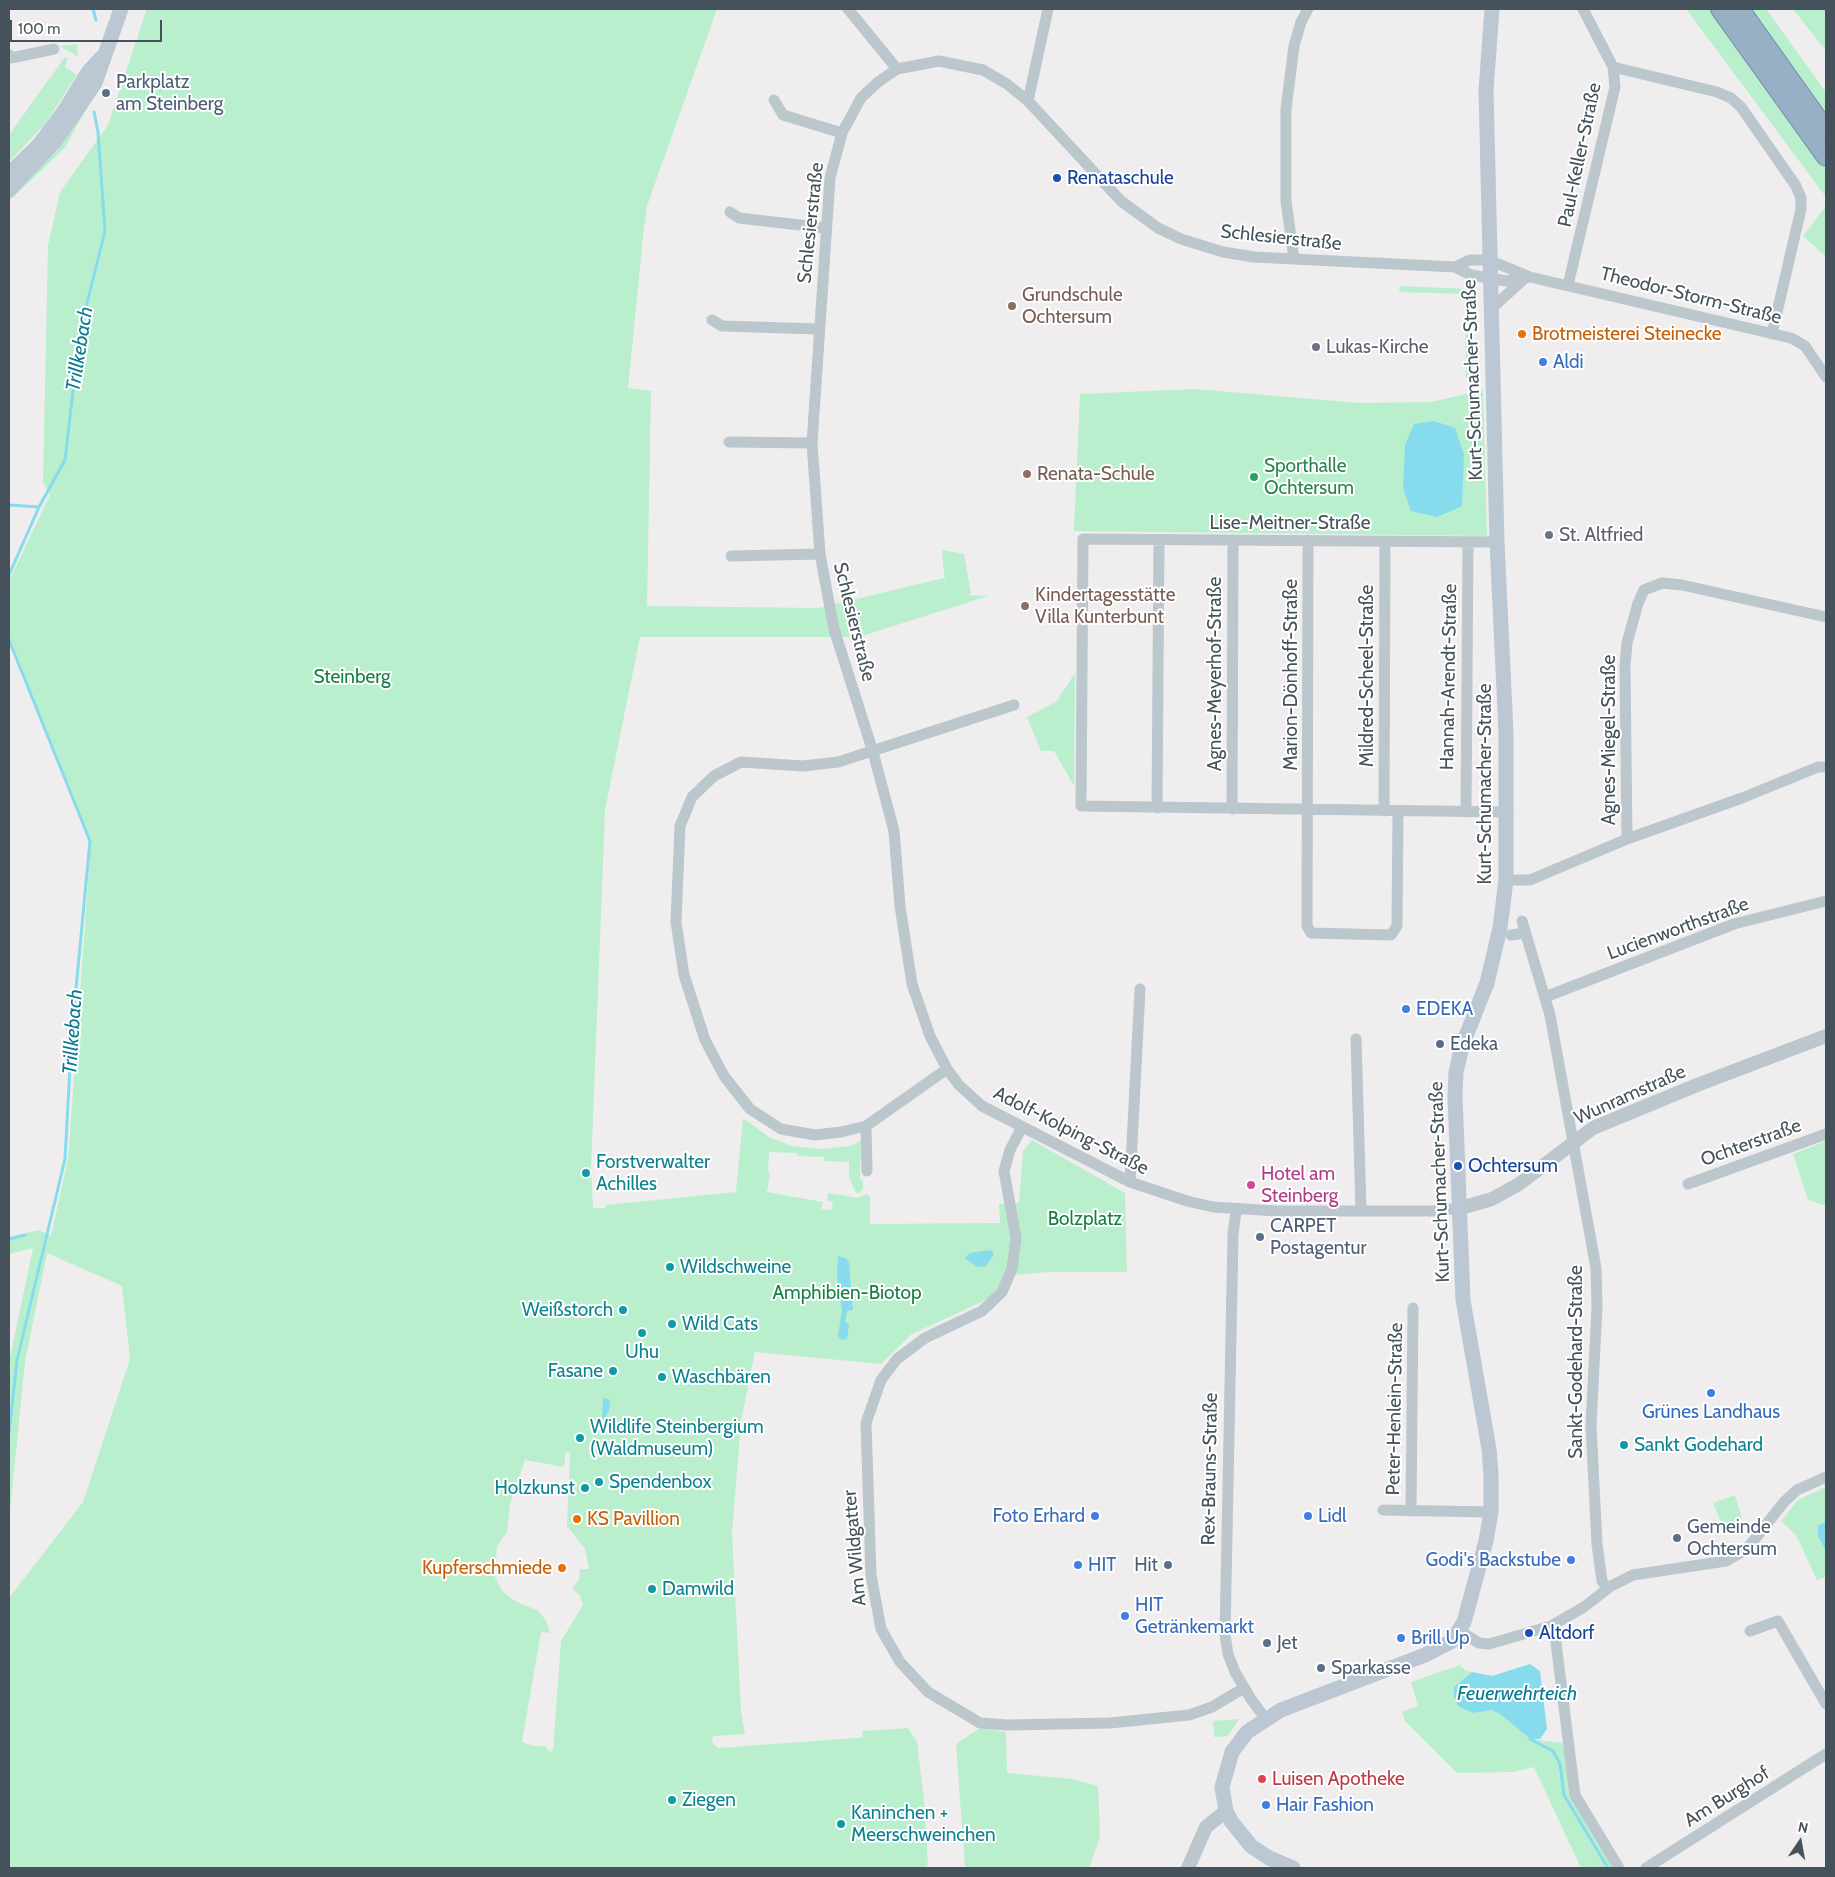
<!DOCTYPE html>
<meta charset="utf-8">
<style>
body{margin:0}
#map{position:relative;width:1835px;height:1877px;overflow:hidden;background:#f0edee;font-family:Cabin,sans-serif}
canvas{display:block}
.frame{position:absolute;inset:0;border:10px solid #45525b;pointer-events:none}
.north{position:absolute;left:1775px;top:1817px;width:50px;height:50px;-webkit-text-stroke:4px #fff;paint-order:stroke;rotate:12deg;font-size:14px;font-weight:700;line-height:20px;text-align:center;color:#45525b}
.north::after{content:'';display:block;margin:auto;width:18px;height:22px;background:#45525b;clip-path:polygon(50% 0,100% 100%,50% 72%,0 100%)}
.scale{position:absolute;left:10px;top:20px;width:152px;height:22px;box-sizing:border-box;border:2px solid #45525b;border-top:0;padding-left:6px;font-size:15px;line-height:18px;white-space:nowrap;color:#45525b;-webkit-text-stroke:4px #fff;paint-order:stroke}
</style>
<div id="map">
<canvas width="1835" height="1877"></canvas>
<div class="frame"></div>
<div class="north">N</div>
<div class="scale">100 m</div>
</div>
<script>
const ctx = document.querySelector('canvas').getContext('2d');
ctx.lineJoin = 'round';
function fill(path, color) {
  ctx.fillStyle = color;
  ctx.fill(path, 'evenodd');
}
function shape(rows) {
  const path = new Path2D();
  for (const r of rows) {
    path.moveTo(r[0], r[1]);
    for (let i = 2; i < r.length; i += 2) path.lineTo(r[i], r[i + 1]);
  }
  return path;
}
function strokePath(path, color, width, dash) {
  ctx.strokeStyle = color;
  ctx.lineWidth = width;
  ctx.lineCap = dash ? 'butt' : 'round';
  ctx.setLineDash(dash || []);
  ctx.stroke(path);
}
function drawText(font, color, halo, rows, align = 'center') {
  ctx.font = font + ' Cabin,sans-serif';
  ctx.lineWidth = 4;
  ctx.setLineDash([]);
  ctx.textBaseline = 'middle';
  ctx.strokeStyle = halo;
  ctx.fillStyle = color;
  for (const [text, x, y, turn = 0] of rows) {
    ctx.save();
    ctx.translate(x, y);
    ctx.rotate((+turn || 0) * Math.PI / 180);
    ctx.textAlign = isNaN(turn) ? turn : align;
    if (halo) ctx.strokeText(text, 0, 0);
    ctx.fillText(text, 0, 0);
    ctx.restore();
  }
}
fill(shape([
 [147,9,717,9,647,206,643,237,628,388,651,391,647,606,819,608,944,578,945,585,942,550,964,554,971,594,966,595,988,596,859,637,640,637,605,810,591,1169,593,1208,606,1208,606,1205,736,1192,743,1118,769,1137,791,1146,822,1149,851,1146,861,1141,860,1179,863,1180,863,1188,859,1193,856,1193,849,1178,849,1162,824,1161,824,1157,798,1156,797,1153,769,1152,768,1171,770,1175,767,1192,823,1202,821,1209,831,1210,833,1202,827,1200,828,1193,858,1198,867,1194,870,1197,870,1224,1000,1223,999,1204,1019,1203,1023,1151,1032,1140,1125,1193,1127,1272,1049,1272,1014,1275,984,1301,912,1334,881,1364,755,1352,741,1422,732,1533,741,1711,745,1734,713,1736,712,1742,718,1748,856,1738,863,1737,862,1731,908,1728,917,1742,924,1801,928,1864,926,1868,9,1868,9,1598,83,1502,130,1359,122,1286,47,1253,25,1362,9,1521,9,1362,33,1248,9,1254,9,1237,39,1230,51,1236,68,1159,91,841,9,636,9,581,50,495,43,482,48,245,60,192,108,125],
 [566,1452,570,1453,567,1526,585,1549,589,1569,580,1569,579,1579,572,1589,580,1595,583,1605,561,1641,553,1750,550,1752,545,1746,534,1746,522,1742,541,1632,550,1633,546,1621,539,1611,515,1601,502,1591,495,1577,497,1546,507,1532,510,1504,525,1460,564,1467],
 [1686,9,1711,9,1826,170,1826,197],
 [1747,9,1766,9,1826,92,1826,118],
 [1793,9,1826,9,1826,51],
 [77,44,78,57,59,46],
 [65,57,68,58,65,67,77,75,45,124,9,162,9,135],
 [90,103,64,149,9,201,9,197],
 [1826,206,1826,257,1803,236],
 [1400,286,1470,289,1472,378,1466,378,1465,294,1399,292],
 [1195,389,1360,403,1431,402,1483,390,1487,536,1074,531,1080,394],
 [1075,673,1074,786,1054,751,1041,751,1027,717,1056,702],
 [1826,1141,1826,1206,1808,1200,1793,1154],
 [1826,1487,1826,1577,1817,1580,1796,1535,1781,1521,1798,1500],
 [1735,1495,1742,1519,1723,1527,1713,1503],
 [1460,1665,1466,1671,1472,1672,1454,1687,1474,1713,1492,1710,1500,1714,1530,1739,1563,1743,1575,1795,1619,1868,1581,1868,1534,1767,1513,1772,1457,1773,1405,1721,1402,1712,1418,1706,1411,1682],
 [1239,1719,1228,1736,1214,1737,1213,1721],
 [980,1728,1006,1732,1007,1773,1073,1779,1098,1786,1100,1837,1089,1868,965,1868,956,1744]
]), '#baefcd');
fill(shape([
 [1434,421,1455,428,1464,454,1462,506,1437,517,1411,511,1403,488,1405,445,1414,424],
 [991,1250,994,1254,986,1266,977,1267,965,1258,970,1253],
 [838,1256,846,1258,849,1263,853,1310,847,1311,845,1321,849,1325,847,1339,842,1340,838,1336,842,1311,837,1275],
 [605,1398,610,1400,609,1411,604,1419,602,1418,603,1399],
 [1826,1522,1826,1551,1818,1536,1818,1525],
 [1530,1664,1540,1671,1547,1729,1540,1739,1530,1739,1500,1714,1492,1710,1474,1713,1458,1706,1454,1697,1454,1687,1472,1672,1492,1676]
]), '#86dbed');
strokePath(shape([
 [93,9,96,20],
 [9,505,39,507],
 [9,575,39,507,65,460,80,331,105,231,98,132,94,112],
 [9,640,90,841,72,1031,65,1159,17,1360,9,1434],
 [9,1239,25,1235],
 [1530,1739,1553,1751,1560,1764,1564,1795,1608,1868]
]), '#86dbed', 3);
const trunk = shape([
 [1720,9,1826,157],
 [1740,9,1826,130]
]);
strokePath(trunk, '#6f8daa', 20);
strokePath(shape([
 [848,9,897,69],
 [9,55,11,58,54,49],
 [1613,67,1717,92,1731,98,1741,107,1796,186,1801,198,1801,209,1772,334],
 [774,100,783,115,842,133],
 [1028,101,1048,9],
 [730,212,739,218,826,228],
 [1294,259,1286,201,1286,109,1294,46,1301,22,1308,9],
 [1455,267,1470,260,1489,260,1530,277,1791,338,1805,346,1826,377],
 [1568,285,1615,87,1613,67,1583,9],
 [1491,309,1524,279],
 [712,320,722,326,819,329],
 [729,442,812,443],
 [1308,540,1307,926,1311,933,1391,935,1397,926,1398,811],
 [1497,542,1083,539,1081,806,1508,812],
 [731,556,820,554],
 [1157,808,1159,540],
 [1232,809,1233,540],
 [1384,811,1385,541],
 [1466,812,1468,542],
 [1627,839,1625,666,1627,643,1638,603,1644,590,1662,583,1682,585,1826,617],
 [1506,880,1530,880,1627,839,1742,798,1818,767,1826,767],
 [1522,921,1550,1015,1596,1268,1597,1307,1591,1426,1597,1544,1602,1581,1607,1588],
 [1511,935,1525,933],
 [1545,997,1734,924,1826,901],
 [1356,1039,1361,1211],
 [947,1069,866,1126,841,1132,815,1135,781,1129,750,1109,724,1076,705,1040,684,975,676,922,680,826,692,797,714,776,741,762,803,766,838,762,1014,705],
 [866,1126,867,1171],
 [1022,1127,1010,1150,1004,1171,1016,1238,1012,1269,1002,1292,982,1311,925,1338,897,1359,881,1380,866,1423,871,1575,881,1629,900,1662,928,1692,980,1723,1007,1725,1110,1723,1189,1715,1212,1707,1244,1688],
 [1130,1182,1140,989],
 [1688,1184,1826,1134],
 [1461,1208,1433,1211,1277,1211,1213,1207,1187,1201,1130,1182,982,1106,959,1085,947,1069,930,1036,912,984,900,906,894,831,873,752,834,629,820,554,812,443,830,178,842,133,861,98,878,82,897,69,939,61,983,70,1007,84,1028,101,1121,201,1158,228,1181,239,1223,252,1254,257,1455,267,1471,275,1506,281,1530,277],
 [1236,1210,1233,1235,1225,1635,1228,1654,1235,1672,1251,1699,1265,1718],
 [1383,1510,1491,1512],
 [1411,1511,1413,1308],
 [1551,1626,1555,1635,1575,1795,1619,1868],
 [1460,1631,1479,1643,1489,1644,1503,1640,1551,1626,1584,1607,1611,1586,1633,1575,1726,1561,1747,1549,1784,1502,1797,1490,1826,1477],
 [1750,1631,1778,1621,1826,1704],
 [1646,1868,1826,1754]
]), '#bbc6cd', 11);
strokePath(shape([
 [1461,1208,1492,1199,1519,1184,1593,1128,1697,1085,1826,1036],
 [1188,1868,1206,1827,1226,1811]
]), '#bbc6cd', 14);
strokePath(shape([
 [9,174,39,145,65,110,89,71,101,58],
 [9,190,56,140,95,83,121,9],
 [1293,1868,1269,1858,1251,1846,1231,1821,1226,1811,1222,1787,1232,1752,1247,1732,1281,1710,1425,1655,1452,1641,1464,1622,1486,1541,1491,1512,1491,1475,1489,1449,1463,1300,1455,1096,1456,1072,1462,1046,1487,983,1500,928,1506,880,1506,733,1497,542,1486,90,1492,9]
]), '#bbc7d2', 15);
strokePath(trunk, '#98b0c6', 18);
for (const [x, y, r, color] of [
 [106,93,5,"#5c6f8a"],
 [1057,178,5,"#1a4fb4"],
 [1012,306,5,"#8d6e63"],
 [1522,334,5,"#e8710a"],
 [1316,347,5,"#6b7280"],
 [1543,362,5,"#3f7fe0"],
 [1027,474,5,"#8d6e63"],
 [1254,477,5,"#2e9e5b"],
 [1549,535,5,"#6b7280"],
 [1025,606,5,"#8d6e63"],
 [1406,1009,5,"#3f7fe0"],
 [1440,1044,5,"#5c6f8a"],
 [1458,1166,5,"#1a4fb4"],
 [586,1173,5,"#0f9aa8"],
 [1251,1185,5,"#d1479c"],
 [1260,1237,5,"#5c6f8a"],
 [670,1267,5,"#0f9aa8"],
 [623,1310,5,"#0f9aa8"],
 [672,1324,5,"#0f9aa8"],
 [642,1333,5,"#0f9aa8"],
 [613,1371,5,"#0f9aa8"],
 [662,1377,5,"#0f9aa8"],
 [1711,1393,5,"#3f7fe0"],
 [580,1438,5,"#0f9aa8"],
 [1624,1445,5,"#0f9aa8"],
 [599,1482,5,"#0f9aa8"],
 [585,1488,5,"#0f9aa8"],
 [1095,1516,5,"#3f7fe0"],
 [1308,1516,5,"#3f7fe0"],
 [577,1519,5,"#e8710a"],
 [1677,1538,5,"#5c6f8a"],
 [1571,1560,5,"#3f7fe0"],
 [1078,1565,5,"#3f7fe0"],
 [1168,1565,5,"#5c6f8a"],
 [562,1568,5,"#e8710a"],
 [652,1589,5,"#0f9aa8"],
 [1125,1616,5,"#3f7fe0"],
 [1529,1633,5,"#1a4fb4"],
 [1401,1638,5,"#3f7fe0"],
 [1267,1643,5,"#5c6f8a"],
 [1321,1668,5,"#5c6f8a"],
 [1262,1779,5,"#e0444e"],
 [672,1800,5,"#0f9aa8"],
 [1266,1805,5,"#3f7fe0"],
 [841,1824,5,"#0f9aa8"]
]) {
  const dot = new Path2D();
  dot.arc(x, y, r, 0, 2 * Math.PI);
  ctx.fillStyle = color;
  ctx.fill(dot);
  strokePath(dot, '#fff', 2);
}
drawText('19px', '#4e5e75', '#fff', [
 ["Parkplatz",116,82],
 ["am Steinberg",116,104],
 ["Edeka",1450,1044],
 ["CARPET",1270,1226],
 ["Postagentur",1270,1248],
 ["Gemeinde",1687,1527],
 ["Ochtersum",1687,1549],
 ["Hit",1158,1565,"right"],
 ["Jet",1277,1643],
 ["Sparkasse",1331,1668]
], 'left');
drawText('19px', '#45525b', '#fff', [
 ["Paul-Keller-Straße",1580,155,-78],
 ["Schlesierstraße",811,223,-84],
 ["Schlesierstraße",1281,238,6],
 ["Theodor-Storm-Straße",1691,296,14],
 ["Kurt-Schumacher-Straße",1473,380,-92],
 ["Lise-Meitner-Straße",1290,523],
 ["Schlesierstraße",854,622,76],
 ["Agnes-Meyerhof-Straße",1215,674,-90],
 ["Marion-Dönhoff-Straße",1291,675,-90],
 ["Mildred-Scheel-Straße",1367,676,-90],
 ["Hannah-Arendt-Straße",1449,677,-89],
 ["Agnes-Miegel-Straße",1609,740,-90],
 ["Kurt-Schumacher-Straße",1485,784,-90],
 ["Lucienworthstraße",1678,929,-20],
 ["Wunramstraße",1630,1095,-24],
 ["Adolf-Kolping-Straße",1071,1131,27],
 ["Ochterstraße",1751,1143,-20],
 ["Kurt-Schumacher-Straße",1440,1182,-92],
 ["Sankt-Godehard-Straße",1576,1362,-90],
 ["Peter-Henlein-Straße",1395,1409,-89],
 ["Rex-Brauns-Straße",1210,1469,-89],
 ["Am Wildgatter",855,1548,-95],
 ["Am Burghof",1727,1797,-32]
]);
drawText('19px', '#164399', '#fff', [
 ["Renataschule",1067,178],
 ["Ochtersum",1468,1166],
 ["Altdorf",1539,1633]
], 'left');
drawText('19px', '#785e54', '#fff', [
 ["Grundschule",1022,295],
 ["Ochtersum",1022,317],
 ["Renata-Schule",1037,474],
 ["Kindertagesstätte",1035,595],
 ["Villa Kunterbunt",1035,617]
], 'left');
drawText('19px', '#c56008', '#fff', [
 ["Brotmeisterei Steinecke",1532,334],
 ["KS Pavillion",587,1519],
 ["Kupferschmiede",552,1568,"right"]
], 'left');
drawText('19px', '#5b616d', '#fff', [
 ["Lukas-Kirche",1326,347],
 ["St. Altfried",1559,535]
], 'left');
drawText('19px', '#366cbe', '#fff', [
 ["Aldi",1553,362],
 ["EDEKA",1416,1009],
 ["Grünes Landhaus",1711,1412,"center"],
 ["Foto Erhard",1085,1516,"right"],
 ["Lidl",1318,1516],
 ["Godi's Backstube",1561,1560,"right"],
 ["HIT",1088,1565],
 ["HIT",1135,1605],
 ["Getränkemarkt",1135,1627],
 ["Brill Up",1411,1638],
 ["Hair Fashion",1276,1805]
], 'left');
drawText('19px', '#27864d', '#fff', [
 ["Sporthalle",1264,466],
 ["Ochtersum",1264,488]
], 'left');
drawText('19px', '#157e46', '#fff', [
 ["Steinberg",352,677],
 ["Bolzplatz",1085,1219],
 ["Amphibien-Biotop",847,1293]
]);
drawText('19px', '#0d838f', '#fff', [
 ["Forstverwalter",596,1162],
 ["Achilles",596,1184],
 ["Wildschweine",680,1267],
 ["Weißstorch",613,1310,"right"],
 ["Wild Cats",682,1324],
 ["Uhu",642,1352,"center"],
 ["Fasane",603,1371,"right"],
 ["Waschbären",672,1377],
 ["Wildlife Steinbergium",590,1427],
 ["(Waldmuseum)",590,1449],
 ["Sankt Godehard",1634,1445],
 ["Spendenbox",609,1482],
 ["Holzkunst",575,1488,"right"],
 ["Damwild",662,1589],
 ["Ziegen",682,1800],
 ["Kaninchen +",851,1813],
 ["Meerschweinchen",851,1835]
], 'left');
drawText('19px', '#b23c85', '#fff', [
 ["Hotel am",1261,1174],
 ["Steinberg",1261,1196]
], 'left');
drawText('19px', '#be3a42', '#fff', [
 ["Luisen Apotheke",1272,1779]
], 'left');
drawText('italic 20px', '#0a7b93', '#fff', [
 ["Trillkebach",80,349,-81],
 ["Trillkebach",73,1032,-86],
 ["Feuerwehrteich",1517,1694]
]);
</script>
